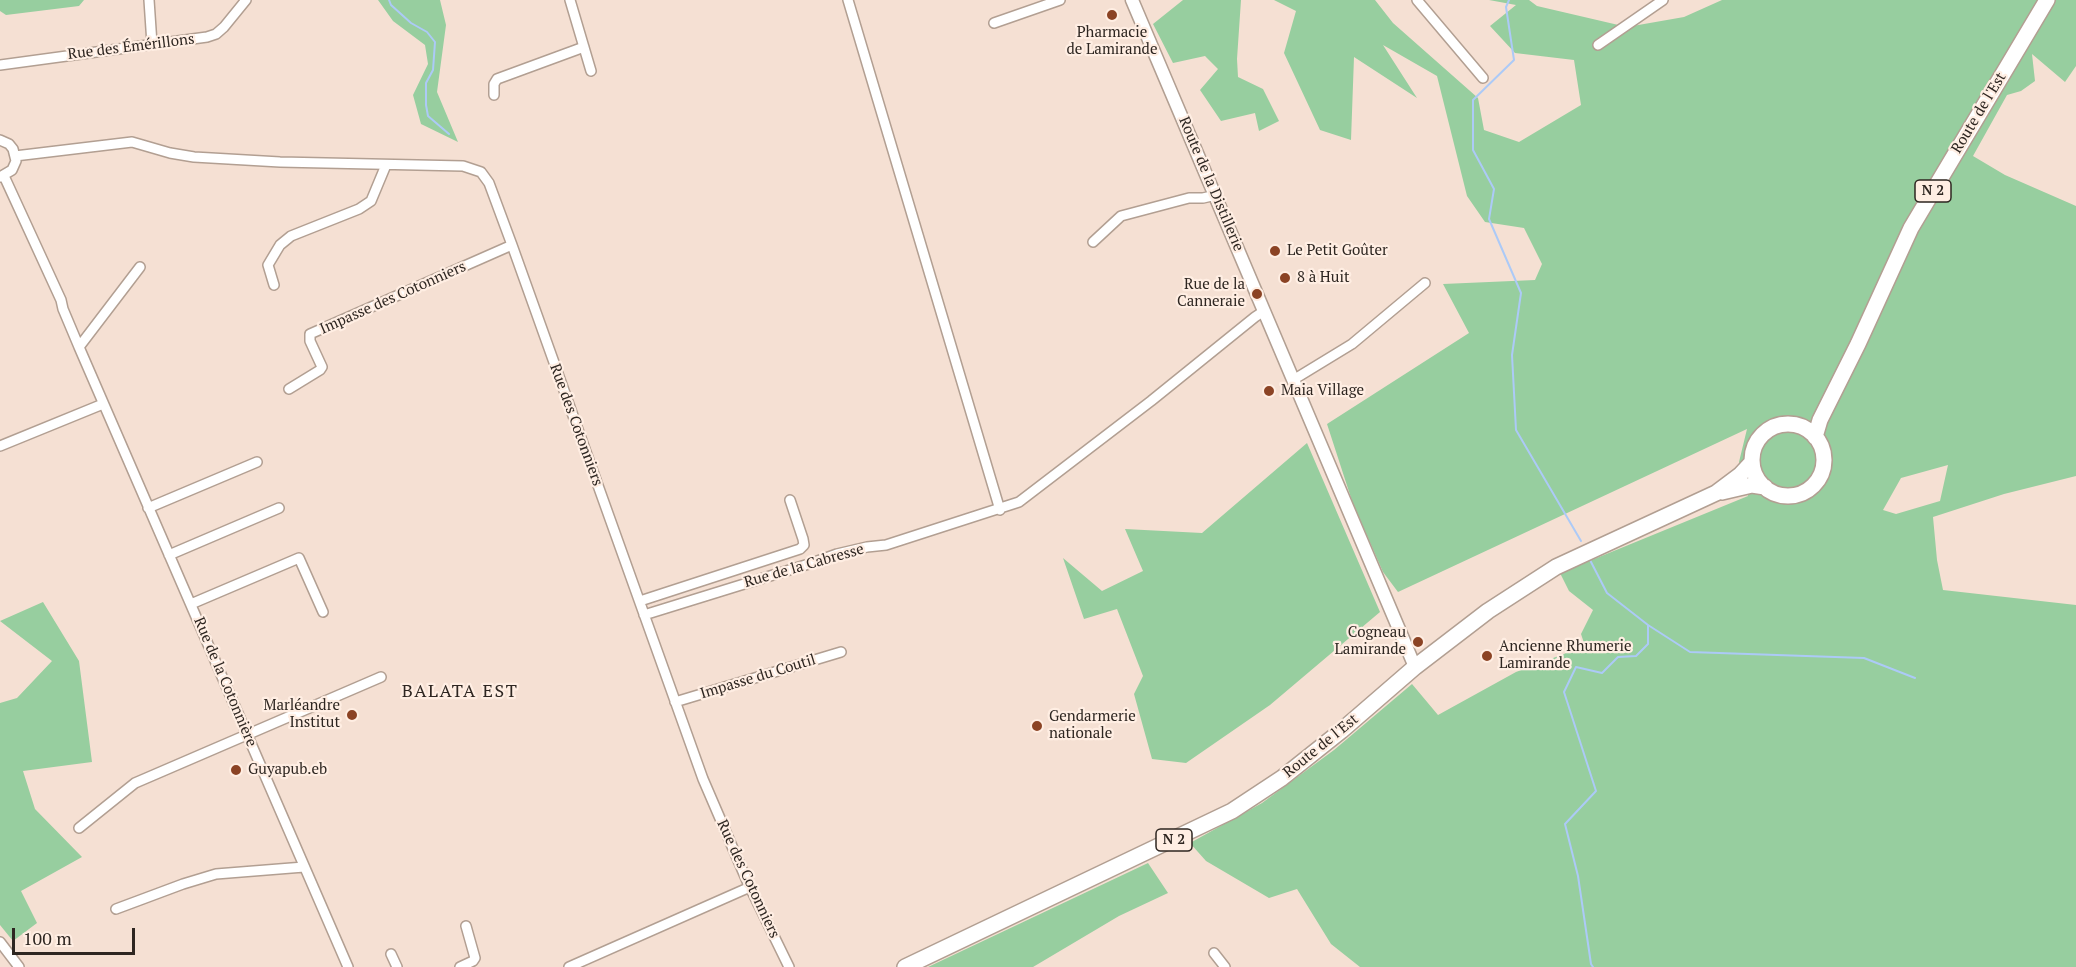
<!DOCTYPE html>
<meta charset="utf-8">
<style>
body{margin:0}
#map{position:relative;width:2076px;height:967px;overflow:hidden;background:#f5e0d3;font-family:"PT Serif",serif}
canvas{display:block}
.scale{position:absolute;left:12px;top:928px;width:123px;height:27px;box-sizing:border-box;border:3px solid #2e2621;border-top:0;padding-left:8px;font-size:18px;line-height:21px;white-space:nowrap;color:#2e2621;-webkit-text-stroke:4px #ffeee3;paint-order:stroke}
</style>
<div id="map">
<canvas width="2076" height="967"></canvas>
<div class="scale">100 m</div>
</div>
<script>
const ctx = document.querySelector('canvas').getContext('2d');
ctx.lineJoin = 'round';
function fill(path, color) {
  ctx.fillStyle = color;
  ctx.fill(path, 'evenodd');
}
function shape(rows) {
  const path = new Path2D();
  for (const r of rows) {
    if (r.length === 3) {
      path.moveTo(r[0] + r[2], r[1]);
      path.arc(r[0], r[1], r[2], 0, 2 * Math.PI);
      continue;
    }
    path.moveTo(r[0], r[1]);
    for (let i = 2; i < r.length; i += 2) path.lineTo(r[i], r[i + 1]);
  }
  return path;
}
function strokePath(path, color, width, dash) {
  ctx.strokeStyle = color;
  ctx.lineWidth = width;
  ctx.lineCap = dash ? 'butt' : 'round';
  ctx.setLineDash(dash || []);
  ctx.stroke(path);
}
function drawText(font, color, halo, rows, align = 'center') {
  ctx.font = font + ' "PT Serif",serif';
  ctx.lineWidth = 4.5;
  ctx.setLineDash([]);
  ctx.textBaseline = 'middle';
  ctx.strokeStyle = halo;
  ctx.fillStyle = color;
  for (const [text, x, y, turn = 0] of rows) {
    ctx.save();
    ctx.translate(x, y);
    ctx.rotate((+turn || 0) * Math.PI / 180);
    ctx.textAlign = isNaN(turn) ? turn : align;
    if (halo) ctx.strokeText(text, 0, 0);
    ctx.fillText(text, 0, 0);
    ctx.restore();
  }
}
fill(shape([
 [0,0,84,0,79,6,6,15,0,11],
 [378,0,440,0,446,25,437,92,458,142,421,124,413,95,428,64,425,45,393,21],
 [1183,0,1241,0,1237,59,1238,77,1263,89,1279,121,1259,131,1255,113,1221,121,1200,90,1218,69,1205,56,1173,63,1153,24],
 [1274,0,1375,0,1393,23,1478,98,1484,130,1519,142,1581,105,1574,60,1515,53,1490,26,1516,5,1489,0,1529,0,1537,6,1627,27,1684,17,1722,0,2076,0,2076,66,2065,82,2032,54,2035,81,2021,91,2007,95,1973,156,2005,175,2076,206,2076,476,2004,494,1933,517,1937,560,1943,590,2076,605,2076,967,1360,967,1331,944,1297,889,1269,898,1206,861,1190,843,1262,803,1334,750,1412,684,1438,715,1516,672,1585,646,1581,634,1593,610,1569,591,1560,573,1748,496,1739,462,1747,429,1398,592,1383,572,1353,504,1327,424,1469,333,1443,284,1535,280,1542,264,1524,228,1485,222,1467,196,1437,76,1383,45,1417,98,1354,57,1351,140,1320,130,1284,53,1296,11],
 [1948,465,1940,501,1896,514,1883,510,1901,478],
 [1307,443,1380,612,1270,705,1186,763,1152,759,1134,694,1143,676,1117,609,1084,619,1063,558,1102,591,1143,571,1125,529,1202,533],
 [43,602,79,661,92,762,23,771,35,809,82,857,21,891,37,923,13,941,0,925,0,703,17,698,52,661,0,621],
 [1148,863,1168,893,1119,916,1033,967,928,967]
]), '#97ce9f');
strokePath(shape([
 [389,0,391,5,411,23,427,32,435,42,433,70,426,83,426,105,428,116,449,134],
 [1509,0,1506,7,1514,60,1473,100,1473,150,1494,189,1489,219,1521,293,1512,355,1516,430,1581,541],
 [1590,560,1607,593,1648,625,1648,644,1636,656,1618,657,1602,673,1576,667,1564,692,1596,791,1565,824,1578,876,1591,964,1593,967],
 [1648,625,1690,652,1864,658,1915,678]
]), '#accaf7', 2);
const minor = shape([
 [149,0,152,44],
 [570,0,591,71],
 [848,0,1000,510],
 [1417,0,1483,78],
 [994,23,1060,0],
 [1598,45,1663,0],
 [0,65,207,37,216,34,224,27,246,0],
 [494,95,494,84,497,79,584,47],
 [0,140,9,144,13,149,16,161,12,170,0,177],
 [15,156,132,142,170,153,194,157,280,162,463,166,481,172,489,183,512,245,703,779,747,881,789,967],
 [4,176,61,300,63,309,79,347],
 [1093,242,1121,216,1189,198,1203,198,1216,195],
 [140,267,79,347,348,967],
 [274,285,268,265,280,245,291,236,359,209,371,201,386,165],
 [1293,380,1352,344,1425,283],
 [289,389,320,370,322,367,310,341,310,334,512,245],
 [0,446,103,404],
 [148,508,257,462],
 [169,555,279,508],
 [640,601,800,549,804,545,803,539,790,500],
 [191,604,299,558,323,612],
 [644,615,812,563,837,554,867,547,886,545,1019,502,1151,401,1255,317,1264,311],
 [675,702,841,652],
 [79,828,135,783,381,677],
 [116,909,183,884,216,874,304,867],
 [0,942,19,967],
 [1214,953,1225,967],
 [391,954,397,967],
 [460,967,473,961,475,958,466,926],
 [569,967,750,887]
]);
const tertiary = shape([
 [1132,0,1415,667]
]);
const primary = shape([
 [1788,460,36],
 [1815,437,1820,420,1858,344,1911,228,2047,0],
 [1722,492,1752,485,1765,487],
 [905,967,1232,811,1282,778,1341,731,1415,667,1488,611,1556,567,1716,493,1740,475,1752,462]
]);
strokePath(minor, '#b29f92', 12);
strokePath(tertiary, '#b29f92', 15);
strokePath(primary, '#b29f92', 18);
strokePath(minor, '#fff', 9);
strokePath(tertiary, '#fff', 12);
strokePath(primary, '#fff', 15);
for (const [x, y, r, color] of [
 [1112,15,6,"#8b4324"],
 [1275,251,6,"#8b4324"],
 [1285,278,6,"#8b4324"],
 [1257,294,6,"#8b4324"],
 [1269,391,6,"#8b4324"],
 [1418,642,6,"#8b4324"],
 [1487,656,6,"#8b4324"],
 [352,715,6,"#8b4324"],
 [1037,726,6,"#8b4324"],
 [236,770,6,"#8b4324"]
]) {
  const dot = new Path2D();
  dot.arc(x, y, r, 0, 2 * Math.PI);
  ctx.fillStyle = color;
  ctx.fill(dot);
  strokePath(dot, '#ffeee3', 2);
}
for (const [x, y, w] of [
 [1933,191,36],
 [1174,840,36]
]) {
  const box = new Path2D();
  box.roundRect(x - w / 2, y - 11, w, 22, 4.5);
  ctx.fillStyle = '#ffeee3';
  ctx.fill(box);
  strokePath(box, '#2e2621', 1.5);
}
drawText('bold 14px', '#2e2621', null, [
 ["N 2",1933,191],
 ["N 2",1174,840]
]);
drawText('15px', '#2e2621', '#ffeee3', [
 ["Pharmacie",1112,33,"center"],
 ["de Lamirande",1112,50,"center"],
 ["Le Petit Goûter",1287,251],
 ["8 à Huit",1297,278],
 ["Rue de la",1245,285,"right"],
 ["Canneraie",1245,302,"right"],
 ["Maia Village",1281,391],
 ["Cogneau",1406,633,"right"],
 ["Lamirande",1406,650,"right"],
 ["Ancienne Rhumerie",1499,647],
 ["Lamirande",1499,664],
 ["Marléandre",340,706,"right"],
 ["Institut",340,723,"right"],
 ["Gendarmerie",1049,717],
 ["nationale",1049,734],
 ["Guyapub.eb",248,770]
], 'left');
drawText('15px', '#2e2621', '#ffeee3', [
 ["Rue des Émérillons",131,47,-7],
 ["Route de l'Est",1979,113,-59],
 ["Route de la Distillerie",1211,184,67],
 ["Impasse des Cotonniers",393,298,-24],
 ["Rue des Cotonniers",576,425,70],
 ["Rue de la Cabresse",804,566,-16],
 ["Impasse du Coutil",758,677,-17],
 ["Rue de la Cotonnière",225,682,67],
 ["Route de l'Est",1321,746,-39],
 ["Rue des Cotonniers",748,879,65]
]);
ctx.letterSpacing = '1.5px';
drawText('18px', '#2e2621', '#ffeee3', [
 ["BALATA EST",460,692]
]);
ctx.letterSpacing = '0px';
</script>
